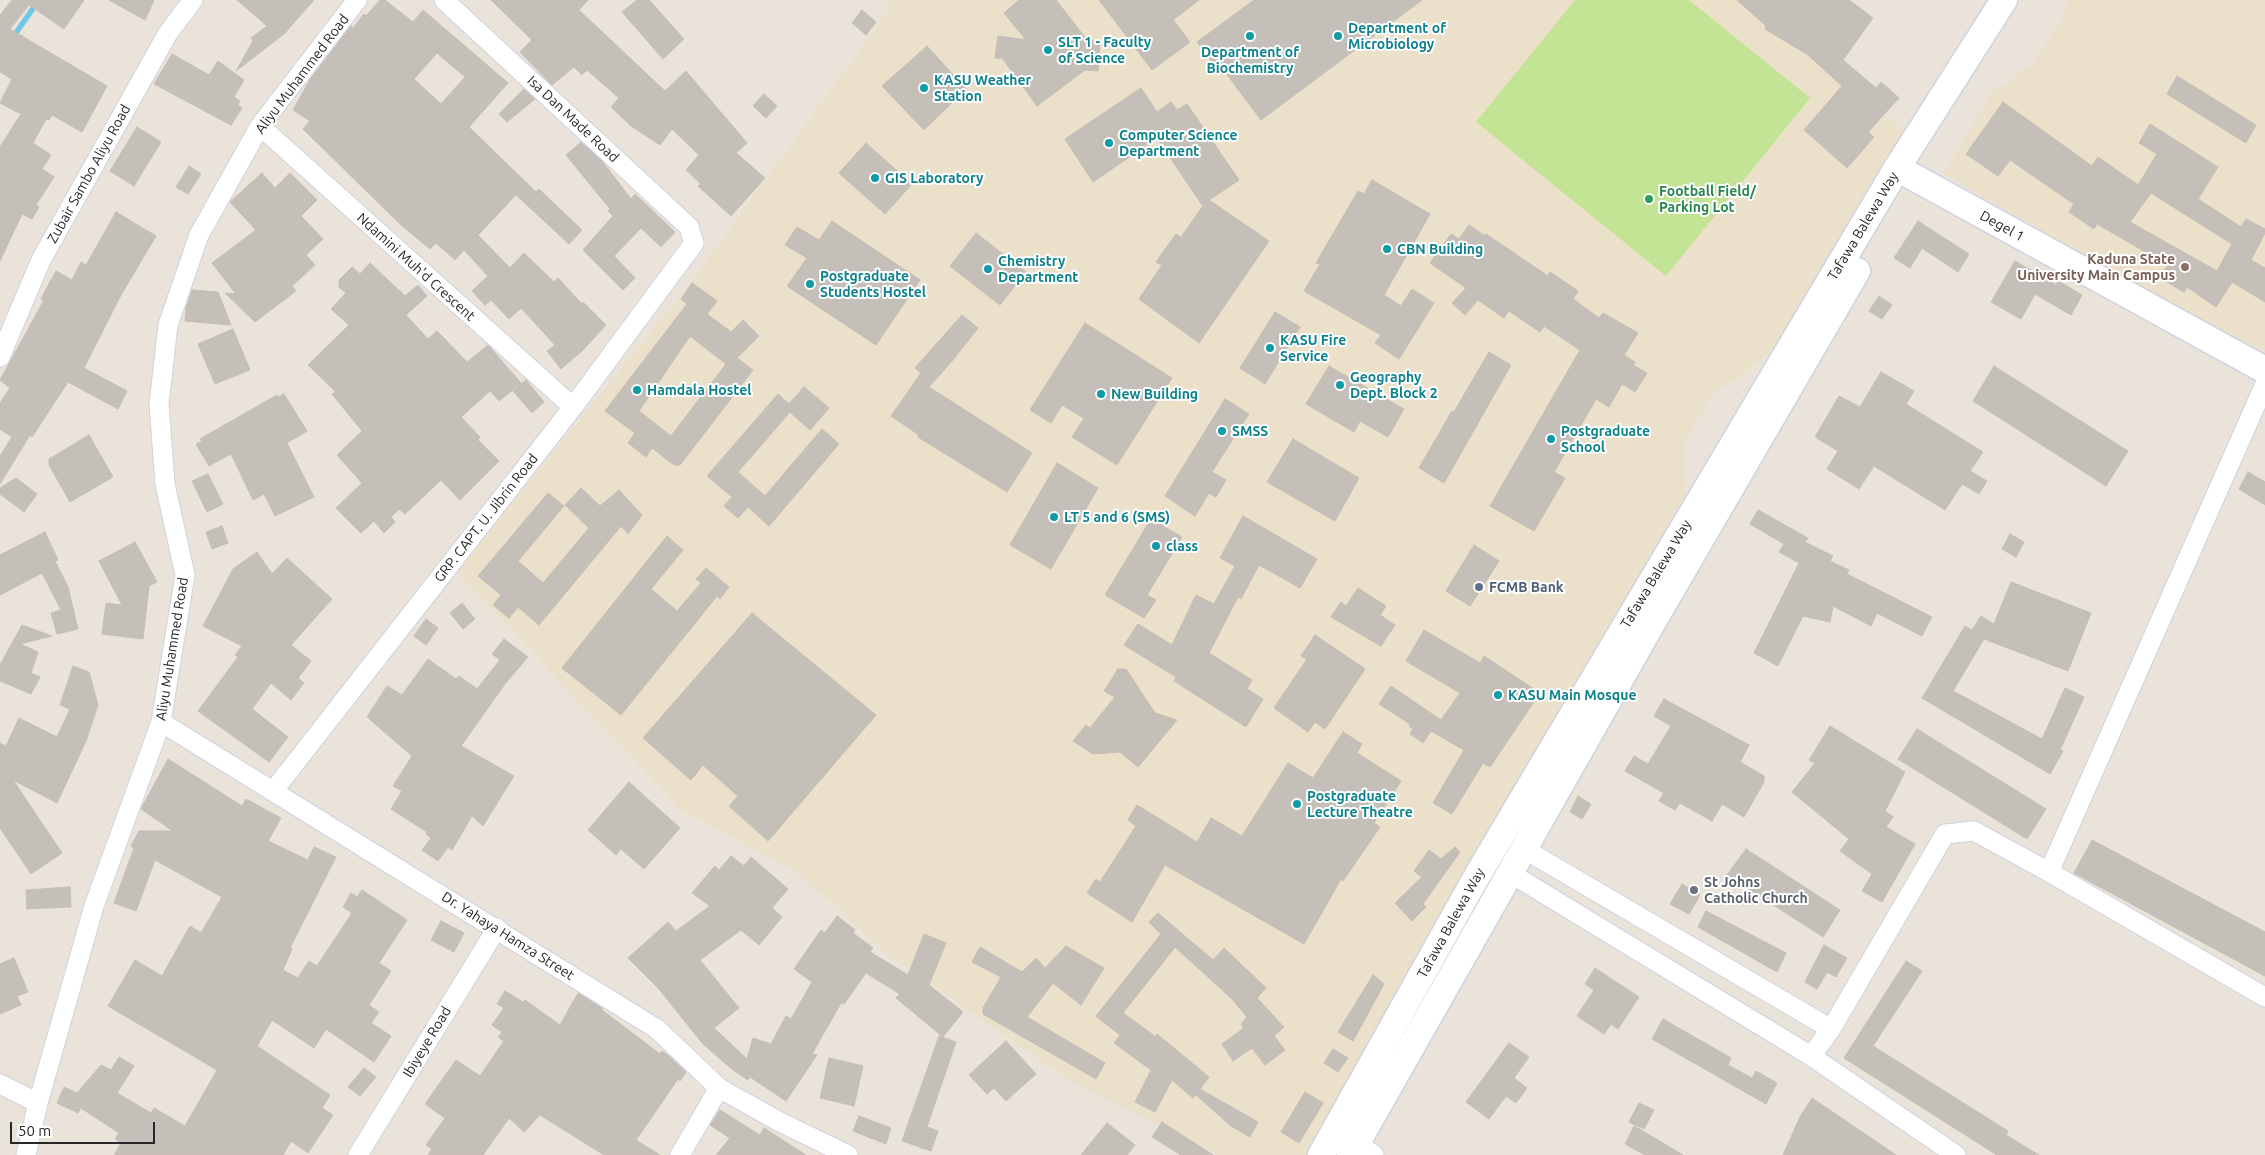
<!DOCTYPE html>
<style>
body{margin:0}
#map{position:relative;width:2265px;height:1155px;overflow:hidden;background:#e9e3d9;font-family:Ubuntu,sans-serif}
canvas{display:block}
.scale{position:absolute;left:10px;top:1122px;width:145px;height:22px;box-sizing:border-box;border:2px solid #272727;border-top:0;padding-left:6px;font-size:15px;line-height:18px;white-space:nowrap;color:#272727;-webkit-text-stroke:4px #fff;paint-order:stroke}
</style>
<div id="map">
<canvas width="2265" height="1155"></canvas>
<div class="scale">50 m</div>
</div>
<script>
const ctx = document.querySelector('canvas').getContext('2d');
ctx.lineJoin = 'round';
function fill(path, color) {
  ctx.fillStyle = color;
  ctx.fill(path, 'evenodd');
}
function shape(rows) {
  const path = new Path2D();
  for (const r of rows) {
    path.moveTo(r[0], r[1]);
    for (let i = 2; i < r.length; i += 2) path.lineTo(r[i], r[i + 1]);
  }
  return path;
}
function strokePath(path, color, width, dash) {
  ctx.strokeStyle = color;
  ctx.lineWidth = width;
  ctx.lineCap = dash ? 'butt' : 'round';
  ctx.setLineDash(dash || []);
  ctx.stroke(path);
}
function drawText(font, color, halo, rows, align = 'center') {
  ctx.font = font + ' Ubuntu,sans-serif';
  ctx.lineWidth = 4;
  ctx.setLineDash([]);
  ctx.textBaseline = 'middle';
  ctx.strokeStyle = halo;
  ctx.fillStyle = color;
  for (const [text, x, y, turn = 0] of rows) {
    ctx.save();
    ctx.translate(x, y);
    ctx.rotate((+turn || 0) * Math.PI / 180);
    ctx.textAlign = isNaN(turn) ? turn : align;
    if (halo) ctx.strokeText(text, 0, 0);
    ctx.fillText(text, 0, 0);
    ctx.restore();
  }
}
fill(shape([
 [884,0,1747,0,1907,133,1769,354,1711,397,1684,443,1686,493,1308,1155,1218,1155,1075,1084,891,957,801,875,680,809,457,572,692,281,891,7],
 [2067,0,2265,0,2265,360,1944,174,1991,93,2033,64,2066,13]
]), '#ebe0c9');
fill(shape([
 [1575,0,1689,0,1810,98,1666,276,1476,122]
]), '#c2e494');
strokePath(shape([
 [13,37,39,0]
]), '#71c7e7', 5.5);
const building = shape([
 [12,0,84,0,64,29,29,5,10,29,107,86,82,132,52,115,49,120,46,119,33,143,51,155,42,169,54,177,36,205,39,207,32,219,22,214,0,261,0,147,21,114,0,103,12,79,0,72,0,15,12,0],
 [109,0,154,0,145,20,109,0],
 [237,0,314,0,284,34,236,71,253,41,251,38,267,26,237,0],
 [380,0,385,0,413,22,423,10,508,83,469,127,536,192,539,189,582,230,569,244,516,195,478,235,510,268,524,253,554,282,558,278,582,304,583,302,606,325,582,351,561,369,547,351,555,345,521,308,509,319,491,300,485,305,472,291,488,276,464,250,455,260,436,243,430,249,401,225,303,129,310,121,293,110,311,78,351,26,353,28,364,14,366,16,380,0],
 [437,53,465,77,441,104,414,79,437,53],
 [491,0,588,0,579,10,665,91,686,71,747,143,736,153,765,178,731,216,698,186,701,184,686,170,699,155,672,129,660,145,631,126,611,107,619,98,587,70,582,75,574,67,552,85,520,52,532,40,491,0],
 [637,0,649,0,684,39,663,59,622,12,637,0],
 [1019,0,1056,0,1087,40,1100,42,1098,71,1085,70,1037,106,1002,58,995,58,998,36,1026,40,1004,13,1019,0],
 [1099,0,1199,0,1173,20,1190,42,1152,70,1099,0],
 [1254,0,1422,0,1261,120,1225,72,1222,75,1197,42,1254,0],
 [1737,0,1849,0,1873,18,1843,60,1876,88,1881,82,1899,98,1868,132,1874,137,1847,168,1804,130,1842,86,1808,55,1765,29,1766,26,1737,0],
 [862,10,876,22,866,35,852,23,862,10],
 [927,46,966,89,924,130,882,86,927,46],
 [172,54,209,75,218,61,244,80,234,97,240,101,238,105,242,108,231,125,154,84,172,54],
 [2177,76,2256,125,2246,143,2167,94,2177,76],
 [1141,88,1157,112,1171,102,1177,110,1187,104,1239,180,1209,200,1269,241,1199,343,1139,299,1162,265,1156,262,1176,234,1181,237,1205,203,1202,205,1157,138,1093,182,1065,139,1141,88],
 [524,89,535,99,507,122,499,114,524,89],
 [764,94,777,106,766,118,753,106,764,94],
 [2003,102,2092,166,2098,157,2138,185,2157,154,2139,143,2150,124,2218,167,2198,199,2241,227,2246,219,2265,229,2265,233,2251,260,2265,268,2265,302,2232,282,2216,307,2187,287,2184,292,2160,278,2168,265,2097,224,2094,229,2069,212,2074,204,2010,160,1998,176,1966,154,2003,102],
 [2151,193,2232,244,2217,271,2130,222,2151,193],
 [137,127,161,142,134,186,110,171,137,127],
 [581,142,602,161,631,199,635,194,675,232,661,247,641,228,614,256,635,278,623,290,583,250,613,216,608,211,610,209,566,155,581,142],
 [866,143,912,184,885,214,839,173,866,143],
 [189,166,201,174,188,194,176,187,189,166],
 [262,173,275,188,290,173,317,200,301,216,323,239,306,255,315,265,292,286,296,291,255,322,225,293,236,294,212,263,256,230,230,202,262,173],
 [1372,180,1430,214,1384,295,1401,306,1412,289,1434,303,1399,359,1375,343,1381,335,1304,291,1320,264,1316,263,1358,191,1364,194,1372,180],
 [116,212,156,236,121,295,84,368,127,391,118,409,68,382,32,437,30,435,0,484,0,456,12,437,0,429,0,403,10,388,0,380,44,300,41,299,46,289,56,271,72,280,81,262,86,265,116,212],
 [832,221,920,280,876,345,787,286,807,258,785,245,797,227,819,240,832,221],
 [1918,221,1969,254,1958,272,1922,248,1910,268,1894,258,1918,221],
 [1469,225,1485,236,1486,234,1548,276,1550,272,1578,291,1573,299,1599,318,1603,313,1638,333,1624,355,1635,362,1633,365,1647,373,1635,392,1622,384,1609,407,1596,399,1554,472,1565,478,1534,531,1490,506,1580,350,1544,326,1540,332,1509,311,1504,318,1478,300,1465,315,1452,303,1466,288,1430,263,1451,234,1459,239,1469,225],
 [976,233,1026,272,1000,305,950,266,976,233],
 [2015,261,2056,285,2058,281,2082,295,2071,315,2035,294,2021,319,1991,302,2015,261],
 [370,263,405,296,418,285,427,296,406,315,428,339,437,331,467,362,488,345,521,383,499,401,490,391,461,417,480,437,478,440,499,461,460,500,441,480,405,514,399,509,391,517,395,522,384,533,374,521,361,533,336,508,362,483,337,455,362,431,332,394,336,392,308,365,349,325,331,309,346,293,339,287,339,280,352,267,360,274,370,263],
 [692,283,717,301,707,314,731,332,743,320,759,336,737,358,753,370,680,465,674,465,652,448,646,457,628,443,635,433,605,411,687,304,681,299,692,283],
 [690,336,726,364,671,436,639,411,690,336],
 [192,290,218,292,231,325,185,321,186,308,192,290],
 [1879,296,1892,305,1882,319,1869,311,1879,296],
 [1275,312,1300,327,1265,384,1240,368,1275,312],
 [962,315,978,328,953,360,929,387,1032,453,1007,492,918,437,919,435,891,416,921,373,915,368,962,315],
 [1085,323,1172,378,1117,465,1072,437,1084,418,1062,405,1051,423,1030,410,1085,323],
 [233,329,250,370,215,384,198,344,233,329],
 [1489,352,1511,365,1444,483,1419,468,1452,411,1454,412,1489,352],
 [1329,366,1404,409,1388,437,1360,421,1354,432,1306,404,1329,366],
 [1994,366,2128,451,2106,486,1973,401,1994,366],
 [1881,372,1914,391,1906,404,1983,452,1970,471,1987,481,1979,494,1962,484,1945,510,1874,466,1859,489,1827,469,1838,451,1815,437,1839,396,1860,407,1881,372],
 [526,380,544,402,532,413,513,391,526,380],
 [804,387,829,408,810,430,790,412,738,472,765,496,822,429,839,444,769,526,748,507,738,518,724,506,732,497,707,476,778,394,789,404,804,387],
 [284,394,307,431,287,443,314,497,275,516,264,494,253,500,231,454,209,466,196,444,202,441,200,439,277,395,278,397,284,394],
 [1225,399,1249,414,1212,472,1226,480,1216,497,1209,493,1195,516,1165,496,1225,399],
 [89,435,113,477,70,502,49,465,49,459,89,435],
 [1293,439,1359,478,1335,521,1267,482,1293,439],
 [1057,463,1098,488,1051,569,1010,545,1057,463],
 [2248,472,2265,482,2265,505,2239,489,2248,472],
 [208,474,223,504,207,512,192,481,208,474],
 [16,478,37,494,24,512,0,494,0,488,16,478],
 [581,488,600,506,619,490,642,515,628,534,621,526,539,625,518,607,509,618,493,605,501,595,478,576,548,493,564,506,518,561,543,583,589,528,565,505,581,488],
 [1758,510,1808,538,1805,542,1833,556,1830,561,1849,570,1847,574,1932,617,1922,636,1877,613,1871,626,1833,606,1830,622,1803,616,1778,666,1754,653,1799,563,1779,552,1784,544,1750,524,1758,510],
 [1243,516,1317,559,1300,588,1259,565,1241,599,1238,597,1209,653,1252,680,1247,689,1263,699,1246,727,1174,681,1176,677,1124,645,1138,624,1172,645,1196,595,1214,604,1235,566,1220,558,1243,516],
 [1151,519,1182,537,1147,595,1156,600,1144,618,1105,595,1151,519],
 [222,526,228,543,212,549,206,532,222,526],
 [45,532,58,560,55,561,68,587,78,629,57,634,51,613,61,610,42,573,0,595,0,555,45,532],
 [2010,534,2024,542,2016,557,2002,549,2010,534],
 [667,536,683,550,651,589,677,611,701,583,696,579,706,568,729,587,720,599,717,596,621,715,562,668,667,536],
 [135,542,157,582,149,586,143,639,102,634,106,603,122,605,99,561,135,542],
 [1474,545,1499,561,1470,606,1446,591,1474,545],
 [257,552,272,574,287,558,332,599,291,645,311,661,298,678,304,683,291,700,271,683,252,709,288,737,269,762,198,711,238,657,235,655,242,646,203,626,233,569,257,552],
 [2011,582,2091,613,2068,671,1984,639,1953,691,2042,739,2065,688,2084,697,2060,750,2063,751,2050,774,1922,698,1965,626,1972,630,1981,616,1994,624,2011,582],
 [1358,588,1386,606,1380,615,1395,625,1381,646,1331,617,1341,602,1346,606,1358,588],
 [462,603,475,619,463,629,450,613,462,603],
 [752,613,876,715,768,841,729,806,738,796,703,765,691,780,643,738,752,613],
 [426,619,438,628,426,645,414,636,426,619],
 [22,625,52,636,20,644,38,652,31,673,40,677,31,694,0,681,0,665,22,625],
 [1424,630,1480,663,1484,656,1540,693,1490,767,1483,763,1452,814,1433,803,1464,750,1431,731,1423,743,1410,734,1413,729,1409,726,1410,724,1379,704,1391,686,1441,720,1460,693,1406,661,1424,630],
 [1315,635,1365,669,1325,729,1315,722,1308,732,1274,708,1307,659,1301,656,1315,635],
 [504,639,528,657,505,684,461,746,514,776,483,826,472,816,452,850,448,847,438,861,422,850,431,838,426,834,427,832,391,809,402,791,393,786,412,756,367,717,387,686,402,695,428,659,456,679,459,676,477,689,500,660,492,654,504,639],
 [73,666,89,672,98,705,86,741,57,803,13,780,62,853,31,874,0,828,0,743,6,746,19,718,57,737,70,709,60,705,73,666],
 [1118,669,1126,669,1155,713,1177,720,1138,767,1120,752,1093,754,1073,741,1086,725,1090,728,1115,697,1104,691,1118,669],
 [1664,699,1749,745,1740,762,1764,776,1764,782,1744,817,1722,804,1712,821,1680,803,1675,810,1659,801,1664,793,1625,771,1634,756,1648,764,1671,726,1654,716,1664,699],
 [1830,726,1905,772,1885,811,1893,817,1886,827,1915,844,1882,902,1862,891,1872,874,1840,851,1849,839,1792,792,1815,763,1809,760,1830,726],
 [1917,729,2046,809,2027,839,1898,759,1917,729],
 [1343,732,1362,744,1357,753,1401,781,1374,823,1380,827,1343,881,1341,879,1304,944,1165,865,1132,922,1087,893,1096,879,1100,882,1136,826,1128,820,1137,805,1197,842,1211,818,1242,836,1288,763,1313,778,1343,732],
 [168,759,242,806,246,799,281,818,268,841,308,860,314,847,336,857,290,948,292,949,283,970,298,978,309,961,317,966,352,913,343,907,351,893,357,897,362,890,407,920,379,963,391,971,369,1005,379,1012,371,1023,391,1036,374,1062,326,1029,314,1048,272,1020,257,1046,330,1095,322,1108,333,1115,308,1153,291,1141,283,1155,114,1155,121,1143,115,1139,119,1133,81,1108,78,1113,57,1103,64,1087,77,1093,101,1065,111,1070,119,1057,134,1066,117,1093,151,1113,154,1108,185,1126,217,1070,108,1006,135,960,162,976,190,926,201,933,222,897,155,860,136,911,114,903,134,848,131,846,139,831,173,831,141,809,168,759],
 [629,782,680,828,644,869,621,849,616,855,588,830,629,782],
 [1578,796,1591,804,1582,819,1570,812,1578,796],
 [2092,840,2265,932,2265,976,2074,873,2092,840],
 [1455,847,1460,852,1423,904,1426,907,1412,921,1395,903,1422,877,1414,871,1429,850,1441,859,1455,847],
 [1746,849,1840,910,1823,937,1727,875,1746,849],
 [731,856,744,866,751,857,788,889,772,908,782,917,759,945,741,930,700,960,739,1008,714,1028,747,1059,753,1038,771,1044,786,1016,791,1019,812,982,794,969,821,930,825,933,837,916,855,930,853,933,873,948,870,952,908,975,924,934,946,943,929,985,963,1012,943,1037,896,998,900,994,866,973,844,1004,841,1003,812,1054,817,1055,786,1101,750,1077,748,1080,733,1070,703,1044,658,988,628,958,668,922,676,931,710,906,692,893,715,866,719,870,731,856],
 [1682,884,1700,895,1689,914,1670,904,1682,884],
 [70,887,71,907,27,909,26,890,70,887],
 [1706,911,1786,953,1777,972,1698,927,1706,911],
 [1158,913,1213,960,1224,948,1266,988,1257,998,1284,1027,1274,1036,1285,1050,1265,1065,1252,1048,1233,1061,1222,1044,1244,1028,1241,1024,1247,1017,1232,999,1175,947,1123,1013,1156,1037,1157,1034,1209,1077,1200,1089,1258,1122,1250,1137,1231,1126,1196,1095,1193,1098,1172,1080,1155,1112,1135,1102,1151,1070,1114,1043,1120,1035,1096,1016,1161,934,1149,922,1158,913],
 [441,921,464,933,454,952,431,940,441,921],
 [1824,945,1847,958,1836,977,1827,972,1817,989,1805,982,1824,945],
 [1066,946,1104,968,1081,1005,1053,983,1027,1017,1105,1063,1096,1079,983,1014,983,1008,1001,977,972,962,980,947,1022,972,1036,958,1045,968,1066,946],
 [14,958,28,992,17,996,21,1005,0,1014,0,964,14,958],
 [1906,961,1922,971,1873,1046,2008,1131,2006,1135,2039,1155,1997,1155,1844,1058,1906,961],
 [1595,968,1639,997,1618,1029,1611,1024,1604,1034,1577,1016,1594,990,1585,984,1595,968],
 [1373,975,1384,984,1353,1041,1338,1032,1373,975],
 [505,991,523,1002,525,1000,560,1025,578,993,602,1008,602,1010,660,1054,662,1051,669,1056,686,1072,680,1081,678,1079,636,1140,660,1155,604,1155,540,1115,524,1132,509,1118,483,1155,428,1155,432,1149,426,1145,445,1118,425,1104,456,1060,480,1076,504,1041,498,1037,502,1032,492,1025,504,1008,497,1004,505,991],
 [1663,1019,1731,1058,1728,1065,1752,1078,1756,1071,1777,1083,1766,1104,1652,1039,1663,1019],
 [939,1036,956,1042,927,1127,938,1131,931,1151,902,1141,939,1036],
 [1006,1041,1036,1074,1006,1101,994,1088,987,1094,969,1075,1006,1041],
 [1509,1043,1529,1057,1514,1078,1527,1088,1516,1103,1506,1096,1489,1119,1466,1102,1509,1043],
 [1333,1049,1348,1058,1338,1072,1324,1063,1333,1049],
 [829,1058,863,1066,854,1106,820,1098,829,1058],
 [364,1068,376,1077,360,1096,348,1087,364,1068],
 [1305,1092,1323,1103,1299,1143,1281,1132,1305,1092],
 [1812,1098,1896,1155,1783,1155,1800,1117,1812,1098],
 [1639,1103,1654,1110,1644,1129,1629,1122,1639,1103],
 [720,1110,760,1135,764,1128,806,1155,716,1155,730,1138,710,1125,720,1110],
 [859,1116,891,1128,886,1144,853,1131,859,1116],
 [1162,1122,1213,1155,1181,1155,1152,1137,1162,1122],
 [1107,1123,1135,1145,1127,1155,1081,1155,1107,1123],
 [1634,1126,1683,1155,1645,1155,1625,1144,1634,1126]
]);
fill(building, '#c5bfb9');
strokePath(building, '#c4beb4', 1);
const street = shape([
 [260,126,573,407],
 [0,357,41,260,168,33,193,0],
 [161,722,657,1029,719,1088,780,1122,848,1155],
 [274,790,573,407,694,243,689,227,444,0],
 [1524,849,1831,1029],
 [2049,872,2265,384],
 [1510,873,1811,1056,1956,1155],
 [1811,1056,1831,1029,1945,834,1974,831,2049,872,2265,997],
 [0,1084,38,1103],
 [1357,1143,1374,1155],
 [26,1155,38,1103,94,906,161,722,185,575,165,484,159,404,168,325,199,235,260,126,357,0],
 [358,1155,497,928],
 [680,1155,719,1088]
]);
const secondary = shape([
 [1897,168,2265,370],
 [1321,1155,1477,876,1897,168,2004,0],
 [1350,1155,1655,618,1857,271]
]);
strokePath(street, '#cfd2e0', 21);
strokePath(secondary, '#cfd2e0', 29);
strokePath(street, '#fff', 19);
strokePath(secondary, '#fff', 26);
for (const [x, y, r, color] of [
 [1250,36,5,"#0f9aa8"],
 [1338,36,5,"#0f9aa8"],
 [1048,50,5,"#0f9aa8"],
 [924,88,5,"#0f9aa8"],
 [1109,143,5,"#0f9aa8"],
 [875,178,5,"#0f9aa8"],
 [1649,199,5,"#2e9e5b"],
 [1387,249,5,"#0f9aa8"],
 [2185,267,5,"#8d6e63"],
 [988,269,5,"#0f9aa8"],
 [810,284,5,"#0f9aa8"],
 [1270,348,5,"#0f9aa8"],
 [1340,385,5,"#0f9aa8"],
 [637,390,5,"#0f9aa8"],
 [1101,394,5,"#0f9aa8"],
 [1222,431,5,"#0f9aa8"],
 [1551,439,5,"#0f9aa8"],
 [1054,517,5,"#0f9aa8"],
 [1156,546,5,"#0f9aa8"],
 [1479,587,5,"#5c6f8a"],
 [1498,695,5,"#0f9aa8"],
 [1297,804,5,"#0f9aa8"],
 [1694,890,5,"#6b7280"]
]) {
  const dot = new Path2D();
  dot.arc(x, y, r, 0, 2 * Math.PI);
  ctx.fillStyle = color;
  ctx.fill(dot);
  strokePath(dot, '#fff', 2);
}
drawText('bold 14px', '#0d838f', '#fff', [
 ["Department of",1348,28],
 ["Microbiology",1348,44],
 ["SLT 1 - Faculty",1058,42],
 ["of Science",1058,58],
 ["Department of",1250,52,"center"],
 ["Biochemistry",1250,68,"center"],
 ["KASU Weather",934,80],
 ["Station",934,96],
 ["Computer Science",1119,135],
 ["Department",1119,151],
 ["GIS Laboratory",885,178],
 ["CBN Building",1397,249],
 ["Chemistry",998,261],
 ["Department",998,277],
 ["Postgraduate",820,276],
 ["Students Hostel",820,292],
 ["KASU Fire",1280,340],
 ["Service",1280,356],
 ["Geography",1350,377],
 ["Dept. Block 2",1350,393],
 ["Hamdala Hostel",647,390],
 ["New Building",1111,394],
 ["SMSS",1232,431],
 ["Postgraduate",1561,431],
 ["School",1561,447],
 ["LT 5 and 6 (SMS)",1064,517],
 ["class",1166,546],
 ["KASU Main Mosque",1508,695],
 ["Postgraduate",1307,796],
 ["Lecture Theatre",1307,812]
], 'left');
drawText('14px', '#272727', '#fff', [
 ["Aliyu Muhammed Road",302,74,-53],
 ["Isa Dan Made Road",573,119,43],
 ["Zubair Sambo Aliyu Road",89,174,-61],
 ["Tafawa Balewa Way",1863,226,-59],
 ["Degel 1",2002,226,29],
 ["Ndamini Muh'd Crescent",416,267,42],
 ["GRP. CAPT. U. Jibrin Road",486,518,-52],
 ["Tafawa Balewa Way",1656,574,-59],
 ["Aliyu Muhammed Road",172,649,-81],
 ["Tafawa Balewa Way",1451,923,-61],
 ["Dr. Yahaya Hamza Street",508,936,32],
 ["Ibiyeye Road",427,1042,-59]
]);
drawText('bold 14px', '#27864d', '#fff', [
 ["Football Field/",1659,191],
 ["Parking Lot",1659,207]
], 'left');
drawText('bold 14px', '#785e54', '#fff', [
 ["Kaduna State",2175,259],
 ["University Main Campus",2175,275]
], 'right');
drawText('bold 14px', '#4e5e75', '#fff', [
 ["FCMB Bank",1489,587]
], 'left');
drawText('bold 14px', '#5b616d', '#fff', [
 ["St Johns",1704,882],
 ["Catholic Church",1704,898]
], 'left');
</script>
